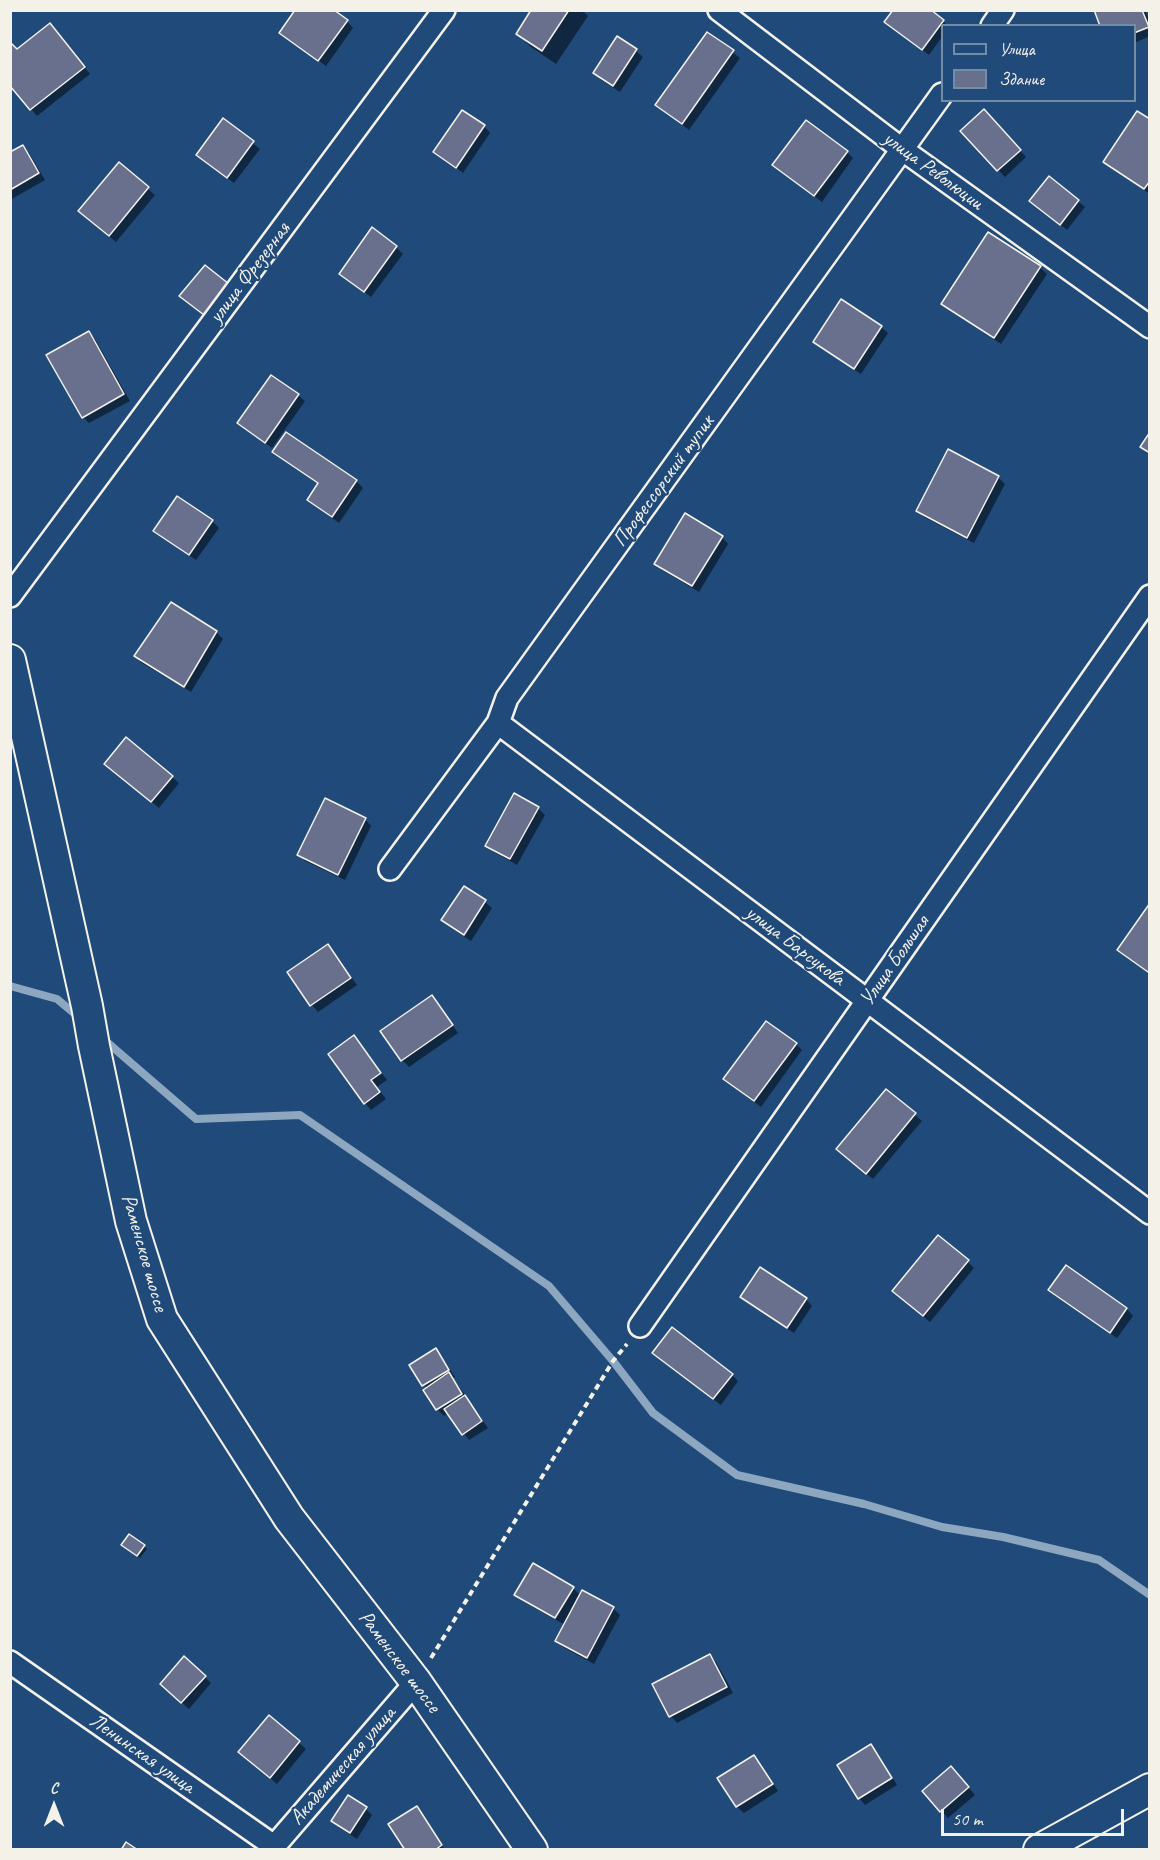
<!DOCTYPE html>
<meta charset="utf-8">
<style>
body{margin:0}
#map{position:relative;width:1160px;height:1860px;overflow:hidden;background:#1f4a7a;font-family:Caveat,sans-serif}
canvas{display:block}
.frame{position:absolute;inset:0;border:12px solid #f4f1e8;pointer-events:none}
.legend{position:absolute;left:941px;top:24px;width:195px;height:78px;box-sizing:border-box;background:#1f4a7a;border:2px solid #748da6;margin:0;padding:8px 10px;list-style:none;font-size:18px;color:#f4f1e8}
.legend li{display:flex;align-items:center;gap:12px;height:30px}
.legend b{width:30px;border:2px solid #748da6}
.north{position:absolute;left:24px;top:1776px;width:60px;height:60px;-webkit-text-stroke:4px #1f4a7a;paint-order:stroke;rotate:0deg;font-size:16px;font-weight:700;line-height:24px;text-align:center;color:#f4f1e8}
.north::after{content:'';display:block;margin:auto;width:21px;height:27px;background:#f4f1e8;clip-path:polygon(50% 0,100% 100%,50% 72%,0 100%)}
.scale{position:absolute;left:941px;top:1809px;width:183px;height:27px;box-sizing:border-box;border:3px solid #f4f1e8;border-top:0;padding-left:8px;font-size:18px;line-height:21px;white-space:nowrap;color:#f4f1e8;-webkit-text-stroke:4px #1f4a7a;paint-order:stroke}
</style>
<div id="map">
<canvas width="1160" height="1860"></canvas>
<div class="frame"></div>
<ul class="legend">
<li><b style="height:8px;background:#1f4a7a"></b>Улица</li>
<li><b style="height:16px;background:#69708e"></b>Здание</li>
</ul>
<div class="north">С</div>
<div class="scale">50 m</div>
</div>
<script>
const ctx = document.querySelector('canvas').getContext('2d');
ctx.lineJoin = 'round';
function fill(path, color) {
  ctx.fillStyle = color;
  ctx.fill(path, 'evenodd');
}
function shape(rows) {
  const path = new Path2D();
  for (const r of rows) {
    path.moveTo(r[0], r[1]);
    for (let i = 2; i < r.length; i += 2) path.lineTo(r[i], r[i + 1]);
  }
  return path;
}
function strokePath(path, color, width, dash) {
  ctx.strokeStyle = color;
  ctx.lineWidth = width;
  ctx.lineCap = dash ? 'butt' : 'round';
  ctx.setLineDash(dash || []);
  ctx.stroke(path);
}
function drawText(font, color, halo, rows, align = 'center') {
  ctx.font = font + ' Caveat,sans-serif';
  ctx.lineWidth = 4.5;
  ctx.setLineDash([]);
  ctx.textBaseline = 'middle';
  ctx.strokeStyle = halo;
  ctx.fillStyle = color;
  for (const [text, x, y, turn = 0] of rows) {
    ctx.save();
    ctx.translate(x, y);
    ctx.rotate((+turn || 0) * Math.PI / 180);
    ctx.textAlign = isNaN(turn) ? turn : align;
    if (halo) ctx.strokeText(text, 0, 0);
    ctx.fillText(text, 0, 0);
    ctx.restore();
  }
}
fill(shape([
 [533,10,582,10,588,16,556,64,531,47,517,33],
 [1095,10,1145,10,1150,22,1150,36,1134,43,1134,26],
 [347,21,353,28,326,66,281,33],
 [943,21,948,26,942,26,942,37,929,55,886,22],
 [56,32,90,74,37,116,31,109],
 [708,34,740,58,689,130,657,105],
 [617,39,636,51,643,57,620,92,601,80,595,73],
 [990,118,1026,157,1005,177,962,131],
 [223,120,260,149,234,183,204,161],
 [1150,121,1150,194,1111,168,1105,161],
 [484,126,490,133,463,173,435,152],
 [23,147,29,153,45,180,10,200,10,154],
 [847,152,853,158,822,202,781,172],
 [119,164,155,195,116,242,87,218],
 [1031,201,1078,201,1085,207,1067,230],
 [396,247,403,254,371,297,341,274],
 [1040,267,1047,274,1001,344,950,310,943,304],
 [881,327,888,333,861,374,821,348,815,342],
 [89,333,95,339,130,401,89,423,83,417],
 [272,377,298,395,305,401,272,448,239,423],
 [287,434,356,481,363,488,339,523,315,506,308,499,319,484,281,458,274,452],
 [949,452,999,478,1005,484,974,543,924,517,918,511],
 [212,521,219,528,196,560,162,537,155,530],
 [722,537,728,544,699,592,662,570,656,563],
 [216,632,223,639,191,692,142,663,135,656],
 [113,770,172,777,179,783,159,808],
 [538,808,545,815,517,865,494,852,487,846],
 [365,819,371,826,345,880,305,861,299,854],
 [464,888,485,902,492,908,471,941,450,927,443,920],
 [328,946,334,953,357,985,318,1012,312,1005,289,973],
 [432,997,438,1004,458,1033,409,1067,402,1060],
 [354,1037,387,1080,377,1087,386,1099,371,1110,365,1103],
 [796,1044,802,1050,761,1107,725,1079],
 [886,1091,922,1121,873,1179,844,1155],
 [968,1262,974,1268,930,1322,901,1298],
 [1066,1267,1127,1309,1133,1316,1117,1338,1057,1297,1050,1290],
 [742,1297,806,1299,812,1306,794,1333,748,1303],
 [436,1350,442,1357,455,1377,453,1378,488,1428,469,1440,449,1413,444,1416,437,1409,425,1390,427,1389,411,1366],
 [661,1359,732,1375,738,1381,721,1405],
 [144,1546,147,1549,140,1558,126,1548],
 [573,1588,581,1596,583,1592,614,1609,620,1615,594,1664,563,1647,557,1641,565,1625,523,1601,516,1595],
 [709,1655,716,1662,733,1693,677,1723,671,1716],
 [205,1677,211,1683,189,1709,168,1690],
 [269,1717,306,1749,277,1784,247,1758],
 [871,1746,877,1752,897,1785,865,1805,859,1798],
 [754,1756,760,1763,778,1791,744,1813,737,1807,719,1778],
 [958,1775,975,1795,948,1818,924,1791],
 [417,1808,423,1814,445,1850,406,1850],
 [366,1809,372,1815,357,1839,340,1828,333,1821]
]), '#0007');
strokePath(shape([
 [10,986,57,999,81,1019],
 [101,1037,196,1119,300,1115,549,1286,613,1361,653,1413,737,1475,864,1504,942,1527,1003,1537,1099,1560,1150,1595]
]), '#8ea7c0', 8);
const building = shape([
 [295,10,334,10,348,20,318,61,279,33,295,10],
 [531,10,569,10,542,51,516,34,531,10],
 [893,10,931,10,944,20,922,50,884,22,893,10],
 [1094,10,1142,10,1149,27,1134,33,1134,26,1100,26,1094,10],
 [50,23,85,67,30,110,10,86,10,42,17,49,50,23],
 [707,32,734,50,682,124,655,105,707,32],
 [617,36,637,49,613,86,593,73,617,36],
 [984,109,1021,150,997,171,960,131,984,109],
 [462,110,485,125,456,168,433,152,462,110],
 [1137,111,1150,119,1150,181,1144,189,1103,162,1137,111],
 [223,118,254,141,227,178,196,155,223,118],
 [806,120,848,151,814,196,772,165,806,120],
 [23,145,39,173,10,190,10,152,23,145],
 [119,162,149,187,109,236,78,211,119,162],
 [1049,176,1079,200,1060,225,1029,201,1049,176],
 [372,227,397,246,364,292,339,274,372,227],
 [988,232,1041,266,994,338,941,304,988,232],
 [205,265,229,284,204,315,179,296,205,265],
 [841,299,882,326,854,369,813,342,841,299],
 [89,331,124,394,82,418,46,355,89,331],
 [271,375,299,394,265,443,237,423,271,375],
 [286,432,357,480,332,517,307,500,318,483,272,452,286,432],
 [1150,432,1150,453,1140,447,1150,432],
 [948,449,999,476,967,538,916,511,948,449],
 [177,496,213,520,189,555,153,531,177,496],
 [685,513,723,536,692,586,654,564,685,513],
 [171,602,217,631,184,687,134,656,171,602],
 [126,737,173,776,151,802,104,764,126,737],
 [514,793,539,807,510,859,485,846,514,793],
 [325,798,366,818,338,875,297,855,325,798],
 [464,886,486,900,464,935,441,920,464,886],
 [1150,903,1150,970,1148,972,1117,950,1150,903],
 [328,944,351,978,310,1006,287,972,328,944],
 [432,995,453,1025,401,1061,380,1031,432,995],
 [766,1021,797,1043,754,1101,723,1079,766,1021],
 [354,1035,381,1073,371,1080,380,1092,364,1104,328,1054,354,1035],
 [886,1089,916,1113,866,1174,836,1149,886,1089],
 [938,1235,969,1260,923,1316,892,1291,938,1235],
 [1066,1265,1127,1308,1110,1333,1048,1290,1066,1265],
 [760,1267,807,1298,787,1328,740,1297,760,1267],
 [672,1327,733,1374,713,1399,652,1353,672,1327],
 [436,1348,449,1370,422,1386,409,1365,436,1348],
 [449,1372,462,1394,436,1410,423,1390,449,1372],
 [465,1395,482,1421,462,1435,444,1409,465,1395],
 [129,1534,145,1545,137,1556,121,1545,129,1534],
 [533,1563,574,1587,555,1618,514,1595,533,1563],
 [582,1590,614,1607,587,1658,555,1641,582,1590],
 [710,1654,727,1687,669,1717,652,1684,710,1654],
 [184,1656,206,1676,181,1703,160,1684,184,1656],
 [269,1715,300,1741,270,1778,238,1752,269,1715],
 [871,1744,892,1778,858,1799,837,1765,871,1744],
 [754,1755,773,1784,736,1807,717,1778,754,1755],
 [951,1766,969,1787,940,1812,922,1791,951,1766],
 [348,1795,367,1807,350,1833,331,1821,348,1795],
 [417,1806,442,1845,435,1850,405,1850,388,1824,417,1806],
 [126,1842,138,1850,121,1850,126,1842]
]);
fill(building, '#69708e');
strokePath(building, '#f4f1e8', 1.5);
const street = shape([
 [719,10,903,150,1150,327],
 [992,26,1003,10],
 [10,596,444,10],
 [498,723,1150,1213],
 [390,869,498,723,507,698,942,94],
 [640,1326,1150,596],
 [10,1662,274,1846],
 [271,1850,416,1682]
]);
const secondary = shape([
 [10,660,87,1006,94,1046,131,1221,162,1319,289,1518,416,1682,532,1850],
 [1039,1850,1150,1789]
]);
strokePath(street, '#f4f1e8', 26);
strokePath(secondary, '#f4f1e8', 34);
strokePath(shape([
 [431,1658,613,1361,627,1344]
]), '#f4f1e8', 4, [6, 4.5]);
strokePath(street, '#1f4a7a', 21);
strokePath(secondary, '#1f4a7a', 30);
drawText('21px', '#f4f1e8', '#1f4a7a', [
 ["улица Революции",933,171,36],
 ["улица Фрезерная",250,273,-53],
 ["Профессорский тупик",664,481,-54],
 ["улица Барсукова",795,946,37],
 ["Улица Большая",895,961,-55],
 ["Раменское шоссе",144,1253,74],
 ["Раменское шоссе",399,1662,53],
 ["Ленинская улица",142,1754,35],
 ["Академическая улица",343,1766,-49]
]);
</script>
